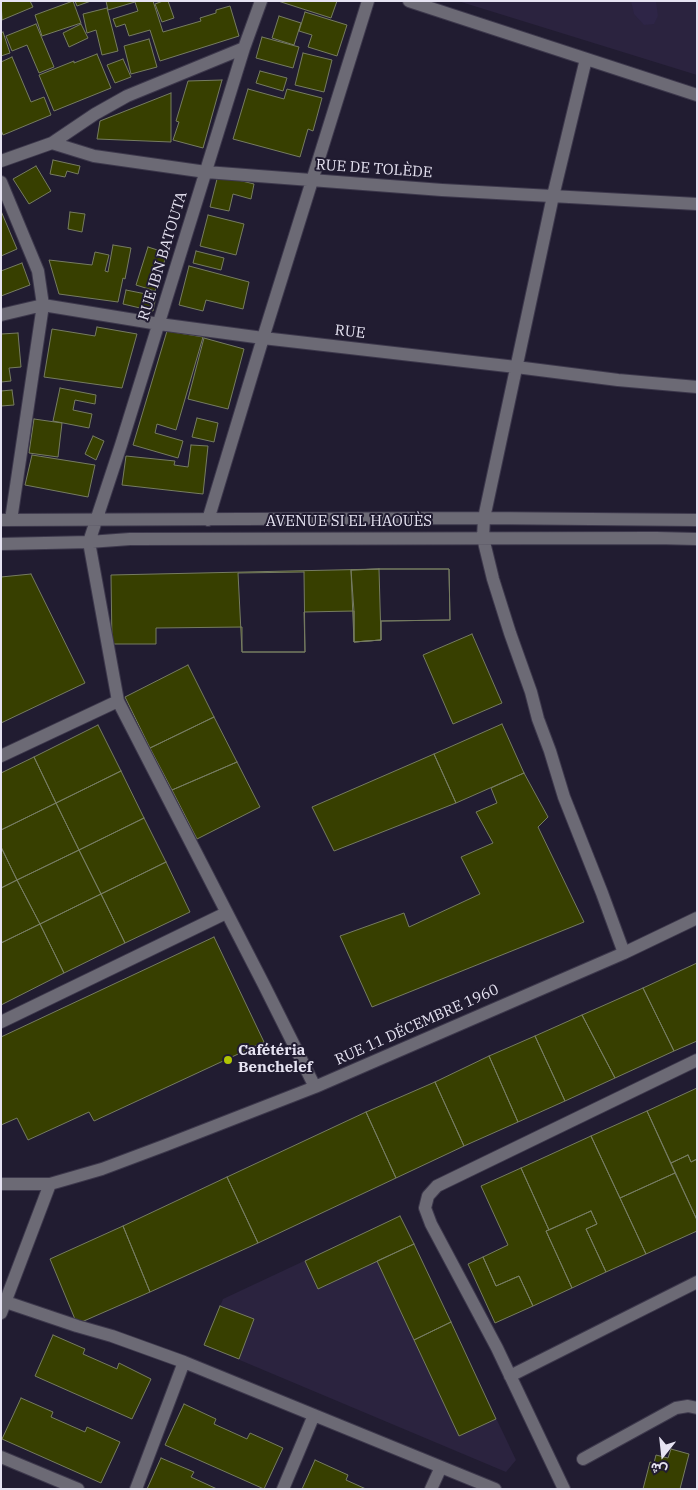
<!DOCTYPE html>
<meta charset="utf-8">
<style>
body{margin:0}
#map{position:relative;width:698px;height:1490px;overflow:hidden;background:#211c31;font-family:"IBM Plex Serif",Vazirmatn,serif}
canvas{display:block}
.frame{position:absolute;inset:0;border:2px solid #e6e3f2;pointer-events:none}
.north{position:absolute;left:638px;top:1430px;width:50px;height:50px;-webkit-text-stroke:4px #211c31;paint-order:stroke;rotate:196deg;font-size:14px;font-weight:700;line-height:20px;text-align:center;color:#e6e3f2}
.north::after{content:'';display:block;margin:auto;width:18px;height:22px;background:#e6e3f2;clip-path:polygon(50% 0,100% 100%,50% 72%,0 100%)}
</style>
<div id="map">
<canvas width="698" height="1490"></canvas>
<div class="frame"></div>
<div class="north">ش</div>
</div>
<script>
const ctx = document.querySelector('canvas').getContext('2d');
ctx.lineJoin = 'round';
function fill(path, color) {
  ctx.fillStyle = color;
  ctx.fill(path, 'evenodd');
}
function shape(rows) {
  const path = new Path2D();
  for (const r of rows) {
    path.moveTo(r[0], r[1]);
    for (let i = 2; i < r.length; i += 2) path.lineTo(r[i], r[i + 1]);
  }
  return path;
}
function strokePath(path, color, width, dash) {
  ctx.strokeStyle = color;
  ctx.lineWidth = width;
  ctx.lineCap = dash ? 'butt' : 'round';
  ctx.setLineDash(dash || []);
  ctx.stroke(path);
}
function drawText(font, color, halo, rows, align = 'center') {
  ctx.font = font + ' "IBM Plex Serif",serif';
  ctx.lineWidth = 4;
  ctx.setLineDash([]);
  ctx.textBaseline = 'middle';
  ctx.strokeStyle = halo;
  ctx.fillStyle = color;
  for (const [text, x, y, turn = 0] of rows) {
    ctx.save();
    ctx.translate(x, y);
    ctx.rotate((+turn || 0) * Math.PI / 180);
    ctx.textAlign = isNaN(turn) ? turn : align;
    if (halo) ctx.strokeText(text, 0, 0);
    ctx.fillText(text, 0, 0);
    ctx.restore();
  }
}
fill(shape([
 [458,1,697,1,697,75],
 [400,1216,516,1460,506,1472,204,1345,223,1299]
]), '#2b233f');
fill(shape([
 [631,1,656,1,658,16,654,24,644,25,634,14]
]), '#2e2547');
const building = shape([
 [1,1,30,1,33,7,2,20,1,1],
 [73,1,81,23,42,36,35,15,73,1],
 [75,1,91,1,77,6,75,1],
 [106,1,153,1,163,32,201,21,200,18,216,13,216,10,230,6,239,36,160,61,150,30,129,36,125,24,116,27,113,19,138,11,135,2,108,10,106,1],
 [163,1,168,1,174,18,162,22,155,4,163,1],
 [278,1,337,1,331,18,278,1],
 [107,8,118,51,102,55,96,30,87,33,83,14,107,8],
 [305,12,347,25,337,56,308,47,312,35,299,31,305,12],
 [279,16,301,23,294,45,272,38,279,16],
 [36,24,54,67,39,73,27,45,12,51,6,36,36,24],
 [81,24,88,38,69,47,63,33,81,24],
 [3,32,10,53,1,56,1,33,3,32],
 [262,37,299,47,293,68,256,58,262,37],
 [149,39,157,67,131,74,124,46,149,39],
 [303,53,332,60,324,92,295,85,303,53],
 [97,54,111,88,54,111,39,75,74,61,74,63,97,54],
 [12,57,31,102,44,97,51,115,3,135,1,130,1,62,12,57],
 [123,59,131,77,115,83,107,65,123,59],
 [260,71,287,78,283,91,256,83,260,71],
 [222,80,203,148,173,140,179,122,176,121,188,81,222,80],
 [248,89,284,99,287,89,322,98,313,131,308,129,300,157,233,139,248,89],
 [171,93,171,142,97,139,100,121,171,93],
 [53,160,80,166,78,174,67,171,65,177,50,174,53,160],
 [36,166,51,191,29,204,13,179,36,166],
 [218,175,254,184,251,199,233,194,229,211,210,207,218,175],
 [1,211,17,249,1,256,1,211],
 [70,212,85,214,82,232,68,229,70,212],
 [208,215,244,224,236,255,200,246,208,215],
 [113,245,131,248,125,279,123,278,118,302,59,294,49,260,92,265,95,252,109,255,105,271,108,272,113,245],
 [148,247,167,253,155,291,136,285,148,247],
 [196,251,224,258,221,270,193,263,196,251],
 [22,263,30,285,1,296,1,271,22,263],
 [189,266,249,282,243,309,206,300,203,311,179,305,189,266],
 [126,290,156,296,153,311,123,304,126,290],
 [97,327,137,334,122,388,44,377,52,329,95,336,97,327],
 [167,331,203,337,176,430,157,424,155,433,183,441,178,458,133,445,167,331],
 [18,333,21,367,9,368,11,381,1,382,1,334,18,333],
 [204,338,244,349,228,409,188,399,204,338],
 [60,388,96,395,95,404,75,400,73,410,92,414,89,428,53,421,60,388],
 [12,390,14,405,1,406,1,391,12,390],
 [197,418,218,423,214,442,192,437,197,418],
 [34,419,62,423,58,457,29,453,34,419],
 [93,436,104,441,96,460,85,454,93,436],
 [191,445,208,446,203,494,122,485,126,456,175,461,174,465,188,467,191,445],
 [32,455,95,465,88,497,25,485,32,455],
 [379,569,449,569,450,620,381,621,381,640,354,642,354,611,304,612,305,652,242,652,242,627,156,628,156,644,112,644,111,575,379,569],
 [379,569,449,569,450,620,381,621,381,640,354,642,354,611,351,570,379,569],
 [379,569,381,640,354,642,351,570,379,569],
 [304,572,305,652,242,652,238,573,304,572],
 [31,574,85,683,1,723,1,577,31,574],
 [472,634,502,703,453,724,423,655,472,634],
 [188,665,214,717,150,748,125,697,188,665],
 [214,717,237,762,172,790,150,748,214,717],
 [502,724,524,773,456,803,434,754,502,724],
 [98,725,121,771,56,803,34,757,98,725],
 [434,754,456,803,334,851,312,807,434,754],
 [34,757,56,803,1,830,1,773,34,757],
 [237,762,260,807,197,839,172,790,237,762],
 [121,771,144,818,79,850,56,803,121,771],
 [524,773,548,817,538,827,584,922,372,1007,340,936,404,913,409,927,480,894,461,857,493,843,476,812,497,803,491,788,524,773],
 [56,803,79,850,17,880,1,847,1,830,56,803],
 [144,818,166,862,101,894,79,850,144,818],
 [1,847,17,880,1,888,1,847],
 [79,850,101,894,40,924,17,880,79,850],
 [166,862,190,912,125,943,101,894,166,862],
 [17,880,40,924,1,943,1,888,17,880],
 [101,894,125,943,64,973,40,924,101,894],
 [40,924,64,973,1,1005,1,943,40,924],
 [214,937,264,1042,94,1121,89,1112,28,1140,17,1118,1,1125,1,1037,214,937],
 [697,963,697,1041,674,1051,643,988,697,963],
 [643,988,674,1051,615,1078,582,1015,643,988],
 [582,1015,615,1078,565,1101,535,1036,582,1015],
 [535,1036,565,1101,518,1122,489,1056,535,1036],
 [489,1056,518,1122,464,1146,435,1082,489,1056],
 [435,1082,464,1146,396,1178,366,1112,435,1082],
 [697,1088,697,1159,691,1162,688,1155,671,1163,647,1111,697,1088],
 [647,1111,675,1173,620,1198,591,1136,647,1111],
 [366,1112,396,1178,258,1243,227,1177,366,1112],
 [591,1136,646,1254,606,1272,586,1229,597,1224,591,1211,549,1230,521,1168,591,1136],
 [688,1155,691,1162,697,1159,697,1220,671,1163,688,1155],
 [521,1168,549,1230,546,1231,572,1288,533,1306,519,1276,496,1286,483,1257,508,1245,481,1186,521,1168],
 [675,1173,697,1220,697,1231,646,1254,620,1198,675,1173],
 [227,1177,258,1243,150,1292,123,1226,227,1177],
 [591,1211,597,1224,586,1229,606,1272,572,1288,546,1231,591,1211],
 [400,1216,414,1244,318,1289,305,1261,400,1216],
 [123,1226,150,1292,77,1324,50,1259,123,1226],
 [414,1244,451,1322,414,1340,377,1261,414,1244],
 [483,1257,496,1286,519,1276,533,1306,495,1323,468,1264,483,1257],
 [220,1306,254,1319,239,1359,204,1345,220,1306],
 [451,1322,496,1419,459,1436,414,1340,451,1322],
 [53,1335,85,1349,83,1354,117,1369,119,1363,151,1379,132,1419,35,1376,53,1335],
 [21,1398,53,1412,51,1417,85,1432,87,1427,120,1442,101,1483,2,1439,21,1398],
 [184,1404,216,1419,214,1424,247,1439,250,1433,283,1448,264,1489,165,1445,184,1404],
 [671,1449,689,1454,680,1489,643,1489,650,1462,654,1463,656,1455,668,1458,671,1449],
 [161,1458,194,1472,191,1477,217,1489,147,1489,161,1458],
 [315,1460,348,1475,346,1480,366,1489,302,1489,315,1460]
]);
fill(building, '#373f00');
strokePath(building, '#767c61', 1);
const minor = shape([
 [261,1,244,48,121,445,89,542,118,701,264,985,315,1087],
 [409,1,697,95],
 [586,59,553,196,484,518,483,538,493,579,510,633,531,692,538,719,550,751,564,797,602,893,624,953],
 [52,143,94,156,206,172,442,190,697,204],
 [1,161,52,143,95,114,127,96,244,48],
 [1,182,38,271,43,305,11,520],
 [1,315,43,305,159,324,263,338,516,367,618,380,697,387],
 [1,520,484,518,697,520],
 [208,520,263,338,368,1],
 [1,544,89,542,130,539,656,538,697,539],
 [1,756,118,701],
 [1,1022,226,913],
 [1,1184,50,1184,102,1169,166,1145,315,1087,624,953,697,918],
 [6,1302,77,1326,112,1336,184,1362,495,1489],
 [1,1313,50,1184],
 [510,1376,697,1282],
 [1,1457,78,1489],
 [583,1459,676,1408,688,1406,697,1408],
 [136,1489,184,1362],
 [283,1489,314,1415],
 [431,1489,441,1467],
 [564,1489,497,1348,431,1224,425,1208,428,1196,437,1186,697,1060]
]);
strokePath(minor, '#3d384c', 14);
strokePath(minor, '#6c6a75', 12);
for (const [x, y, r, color] of [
 [228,1060,5,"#b0c503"]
]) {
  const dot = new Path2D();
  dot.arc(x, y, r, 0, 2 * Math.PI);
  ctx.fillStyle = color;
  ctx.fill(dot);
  strokePath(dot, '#211c31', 2);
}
drawText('15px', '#e6e3f2', '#211c31', [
 ["RUE DE TOLÈDE",374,169,4],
 ["RUE IBN BATOUTA",163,256,-73],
 ["RUE",350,332,6],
 ["AVENUE SI EL HAOUÈS",349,522],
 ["RUE 11 DÉCEMBRE 1960",417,1025,-24]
]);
drawText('bold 15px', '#e6e3f2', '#211c31', [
 ["Cafétéria",238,1051],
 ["Benchelef",238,1068]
], 'left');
</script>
